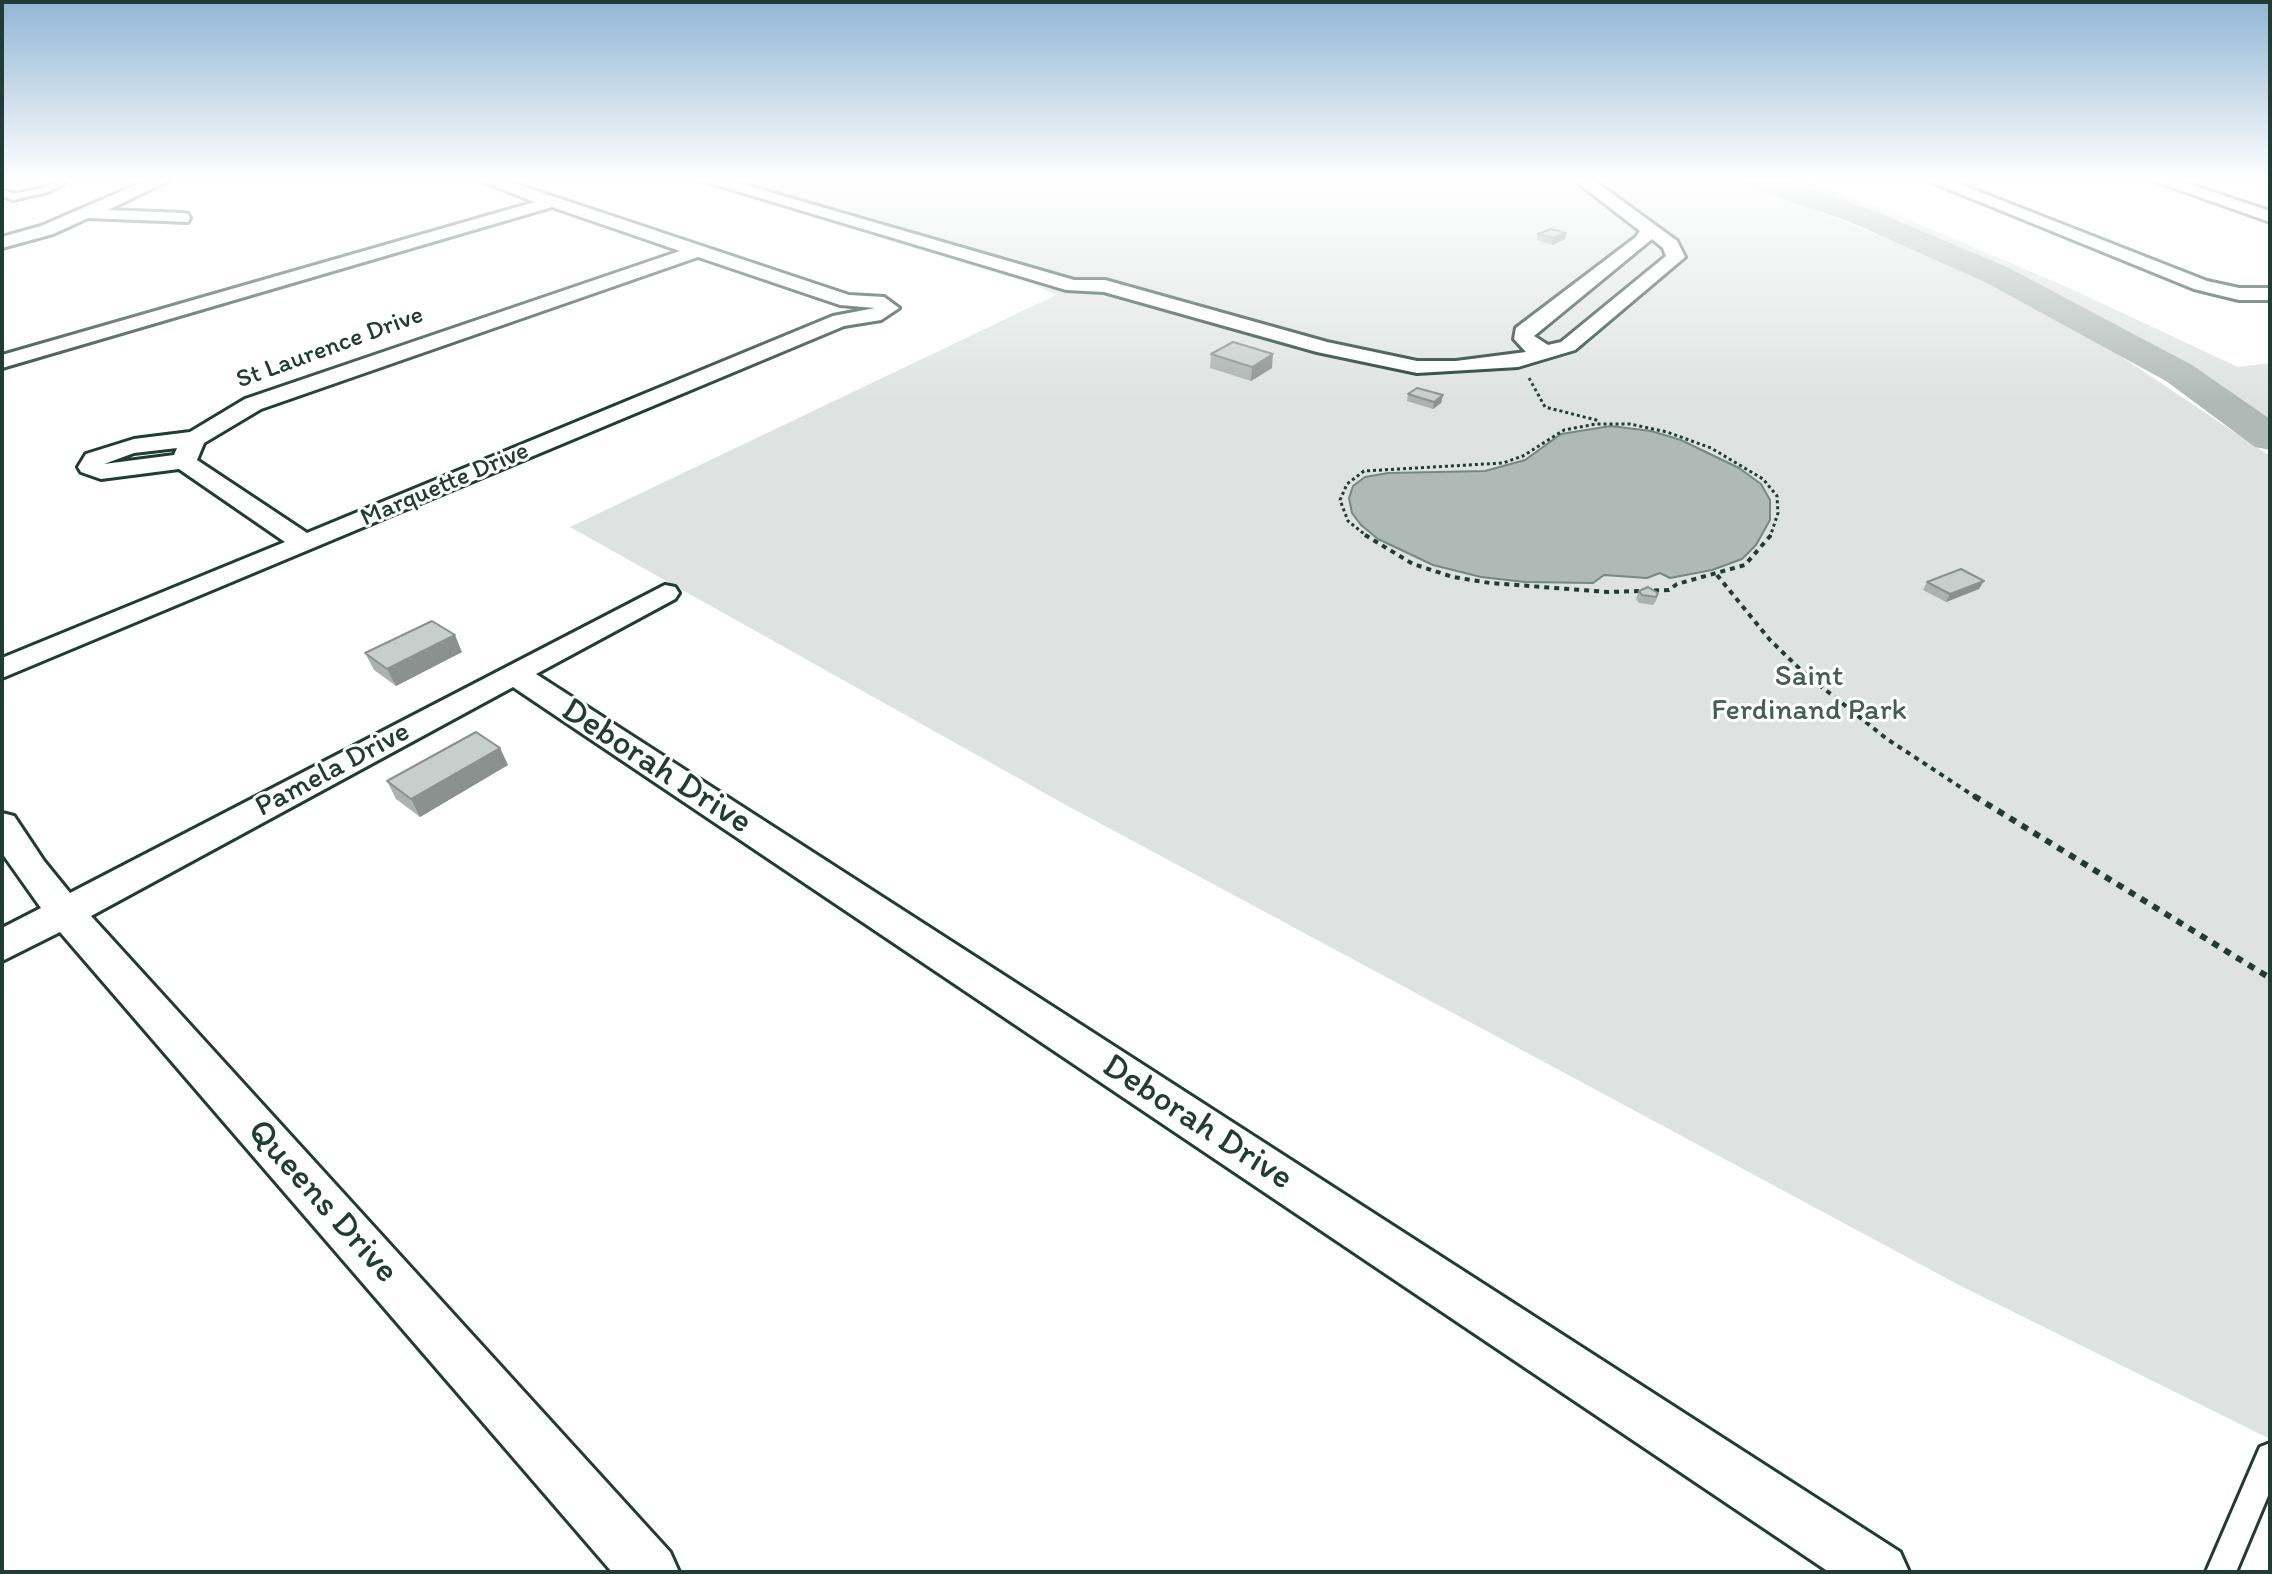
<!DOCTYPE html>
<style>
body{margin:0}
#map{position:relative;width:2272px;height:1574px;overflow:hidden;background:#fff;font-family:Itim,sans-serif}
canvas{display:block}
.frame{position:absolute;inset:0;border:4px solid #1f3d34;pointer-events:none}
</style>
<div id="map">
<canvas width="2272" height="1574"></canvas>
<div class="frame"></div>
</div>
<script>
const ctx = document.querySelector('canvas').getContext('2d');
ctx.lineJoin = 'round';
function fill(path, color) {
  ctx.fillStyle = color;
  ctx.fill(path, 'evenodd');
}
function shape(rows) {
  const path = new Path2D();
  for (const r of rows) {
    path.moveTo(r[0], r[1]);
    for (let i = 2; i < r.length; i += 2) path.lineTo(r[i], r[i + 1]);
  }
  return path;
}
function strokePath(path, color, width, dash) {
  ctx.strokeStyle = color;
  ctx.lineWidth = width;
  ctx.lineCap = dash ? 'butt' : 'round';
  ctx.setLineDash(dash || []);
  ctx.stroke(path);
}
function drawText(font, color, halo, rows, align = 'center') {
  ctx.font = font + ' Itim,sans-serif';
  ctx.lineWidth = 6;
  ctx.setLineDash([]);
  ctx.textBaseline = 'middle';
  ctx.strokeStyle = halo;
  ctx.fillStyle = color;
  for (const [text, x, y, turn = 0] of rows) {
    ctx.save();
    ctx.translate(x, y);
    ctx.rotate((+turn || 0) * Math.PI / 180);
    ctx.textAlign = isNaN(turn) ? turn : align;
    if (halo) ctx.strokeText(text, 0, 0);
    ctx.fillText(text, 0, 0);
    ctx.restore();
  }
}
fill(shape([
 [685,179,1735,179,1923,253,2015,294,2110,349,2270,456,2270,1439,1957,1284,1066,805,570,527,1056,295,1035,285],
 [1768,179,1805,179,1879,207,2067,287,2238,367,2270,363,2270,423,2198,372,2019,279,1875,215]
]), '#dee3e2');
const water = shape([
 [1611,426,1651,431,1681,440,1739,468,1761,484,1770,500,1770,520,1756,545,1742,559,1712,570,1670,578,1660,573,1647,578,1604,575,1593,583,1525,582,1481,577,1433,565,1378,539,1361,525,1352,513,1349,498,1353,486,1365,477,1388,473,1485,471,1525,460,1561,434,1611,426]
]);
fill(water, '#afbab7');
strokePath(water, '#758883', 2);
fill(shape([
 [1739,179,1782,179,1872,210,2009,268,2192,365,2270,419,2270,450,2255,447,2166,381,1985,282,1850,222,1743,185,1739,179]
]), '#afbab7');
const service = shape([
 [55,179,63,179,64,184,48,192,13,200,2,196,2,190,14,194,43,188,56,183,55,179],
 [2270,1443,2270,1491,2236,1572,2206,1572,2260,1447,2270,1443]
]);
const minor = shape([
 [150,179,172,179,108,210,182,213,188,214,190,218,188,222,88,218,53,234,2,248,2,237,41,226,150,179],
 [476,179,501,179,849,295,884,297,899,308,881,320,844,326,2,678,2,658,285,542,179,469,101,479,81,472,78,467,86,454,134,439,190,432,245,399,680,251,552,207,2,368,2,355,535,202,476,179],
 [698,257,840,305,875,308,833,316,307,533,197,460,204,443,261,409,698,257],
 [177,448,174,455,104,464,134,453,177,448],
 [697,179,724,179,1074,280,1105,280,1327,342,1417,361,1456,361,1526,352,1514,339,1516,328,1636,237,1640,231,1573,179,1592,179,1677,241,1685,257,1575,350,1518,367,1417,373,1317,352,1104,292,1066,290,697,179],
 [1652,239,1663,248,1666,256,1561,342,1548,345,1534,336,1652,239],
 [1924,179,1947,179,2207,281,2239,288,2270,288,2270,300,2239,300,2194,289,1924,179],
 [2149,179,2174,179,2270,211,2270,222,2149,179],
 [665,585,675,587,679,593,675,599,536,674,1900,1552,1909,1572,1829,1572,513,687,91,916,670,1552,679,1572,612,1572,60,932,2,961,2,928,41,908,2,853,2,813,14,816,44,861,70,893,665,585]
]);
strokePath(service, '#1f3d34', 6);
strokePath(minor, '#1f3d34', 6);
strokePath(shape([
 [1529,378,1545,407,1600,421],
 [1368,537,1348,521,1340,500,1347,484,1364,471,1503,463,1523,456,1564,430,1596,424,1630,424,1667,432,1711,448,1763,479,1777,496,1778,513,1770,537]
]), '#1f3d34', 3, [3, 3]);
strokePath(shape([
 [1365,535,1413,564,1453,577,1490,583,1608,592,1669,590,1677,584,1745,565,1771,535],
 [1717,575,1770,640,1803,672,1887,739,1977,798]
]), '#1f3d34', 4, [5, 5]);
strokePath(shape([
 [1974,796,2270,978]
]), '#1f3d34', 6, [7, 7]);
fill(service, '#fff');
fill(minor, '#fff');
fill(shape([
 [1566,233,1565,239,1552,245,1537,240,1538,234],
 [1211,354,1272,368,1251,381,1210,368],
 [1408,394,1443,395,1441,403,1433,409,1407,401],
 [1927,582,1979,589,1946,602,1923,590],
 [1639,591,1658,593,1656,601,1653,605,1639,603,1636,599],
 [462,652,396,686,374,670,365,653],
 [500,748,508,765,420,817,396,799,387,781]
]), '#abb2af');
fill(shape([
 [1566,233,1565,239,1552,245,1553,238],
 [1273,354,1272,368,1251,381,1252,367],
 [1443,395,1441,403,1433,409,1434,402],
 [1984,581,1979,589,1946,602,1950,594],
 [455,635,462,652,396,686,387,669],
 [500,748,508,765,420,817,411,799]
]), '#8b918f');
const building = shape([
 [1551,229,1566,233,1553,238,1538,234,1551,229],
 [1233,342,1273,354,1252,367,1211,354,1233,342],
 [1417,388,1443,395,1434,402,1408,394,1417,388],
 [1961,569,1984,581,1950,594,1927,582,1961,569],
 [1648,587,1658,593,1656,597,1642,595,1639,591,1648,587],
 [432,621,455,635,387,669,365,653,432,621],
 [476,732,500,748,411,799,387,781,476,732]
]);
fill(building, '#c7cfcc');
strokePath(building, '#8b918f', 2);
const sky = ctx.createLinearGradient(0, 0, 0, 400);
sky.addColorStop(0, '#91b6d4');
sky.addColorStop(0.45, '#fff');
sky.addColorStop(1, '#ffffff00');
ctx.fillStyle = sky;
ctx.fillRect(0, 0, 2272, 400);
drawText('26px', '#1f3d34', '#fff', [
 ["St Laurence Drive",330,348,-20],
 ["Marquette Drive",445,485,-23]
]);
drawText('30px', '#455e57', '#fff', [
 ["Saint",1809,677],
 ["Ferdinand Park",1809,711]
]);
drawText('30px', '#1f3d34', '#fff', [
 ["Pamela Drive",333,770,-28]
]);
drawText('36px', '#1f3d34', '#fff', [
 ["Deborah Drive",656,767,33],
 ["Deborah Drive",1197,1123,33],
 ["Queens Drive",322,1202,48]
]);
</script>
